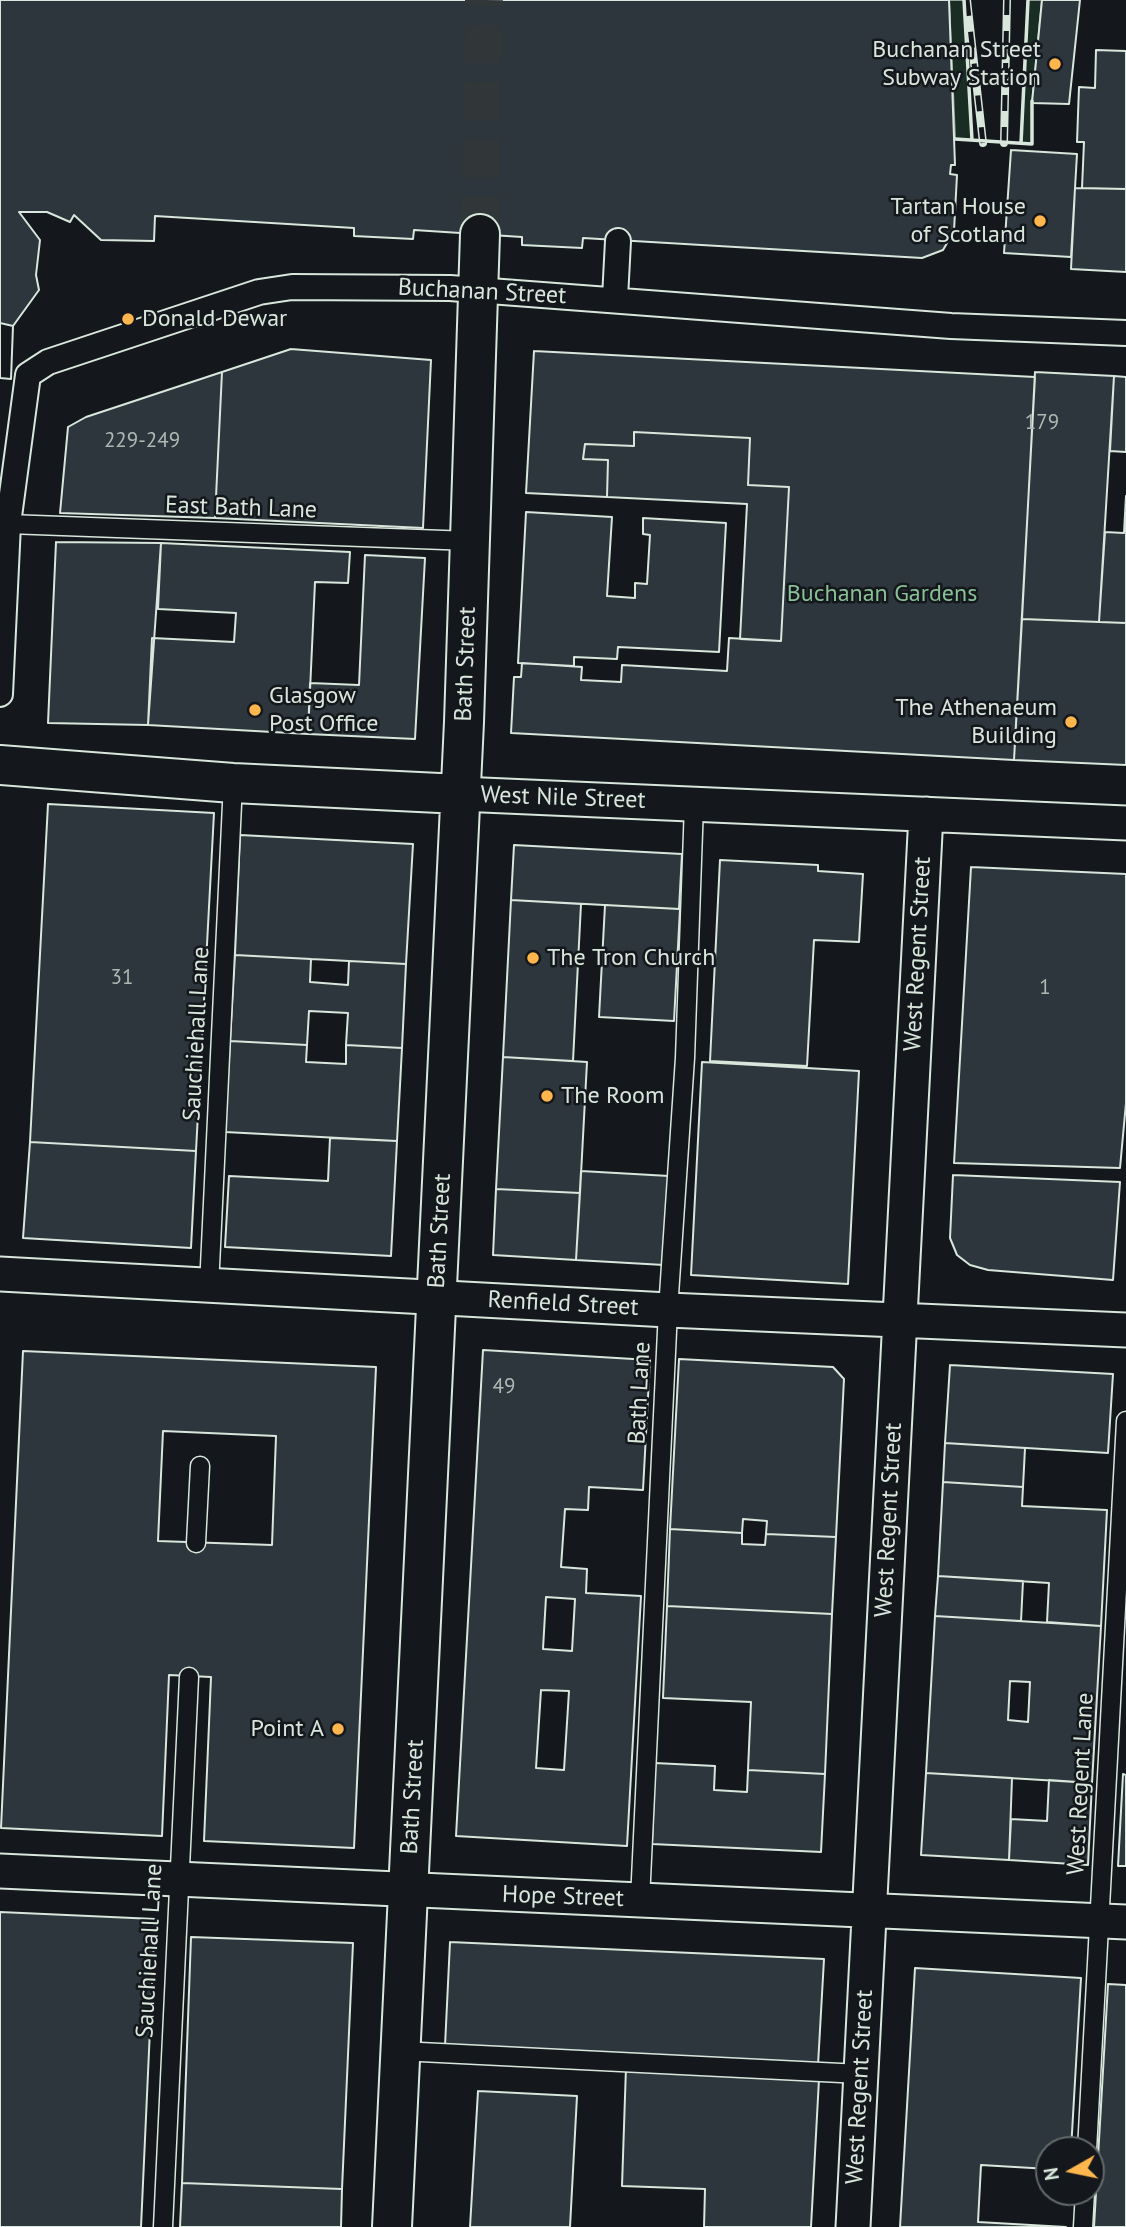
<!DOCTYPE html>
<style>
body{margin:0}
#map{position:relative;width:1126px;height:2227px;overflow:hidden;background:#14181c;font-family:"PT Sans",sans-serif}
canvas{display:block}
.north{position:absolute;left:1035px;top:2136px;width:70px;height:70px;box-sizing:border-box;background:#14181c;border:2px solid #626a69;border-radius:50%;rotate:261deg;font-size:19px;font-weight:700;line-height:28px;text-align:center;color:#d8e6dc}
.north::after{content:'';display:block;margin:auto;width:24px;height:32px;background:#ffb74d;clip-path:polygon(50% 0,100% 100%,50% 72%,0 100%)}
</style>
<div id="map">
<canvas width="1126" height="2227"></canvas>
<div class="north">N</div>
</div>
<script>
const ctx = document.querySelector('canvas').getContext('2d');
ctx.lineJoin = 'round';
function fill(path, color) {
  ctx.fillStyle = color;
  ctx.fill(path, 'evenodd');
}
function shape(rows) {
  const path = new Path2D();
  for (const r of rows) {
    path.moveTo(r[0], r[1]);
    for (let i = 2; i < r.length; i += 2) path.lineTo(r[i], r[i + 1]);
  }
  return path;
}
function strokePath(path, color, width, dash) {
  ctx.strokeStyle = color;
  ctx.lineWidth = width;
  ctx.lineCap = dash ? 'butt' : 'round';
  ctx.setLineDash(dash || []);
  ctx.stroke(path);
}
function drawText(font, color, halo, rows, align = 'center') {
  ctx.font = font + ' "PT Sans",sans-serif';
  ctx.lineWidth = 5;
  ctx.setLineDash([]);
  ctx.textBaseline = 'middle';
  ctx.strokeStyle = halo;
  ctx.fillStyle = color;
  for (const [text, x, y, turn = 0] of rows) {
    ctx.save();
    ctx.translate(x, y);
    ctx.rotate((+turn || 0) * Math.PI / 180);
    ctx.textAlign = isNaN(turn) ? turn : align;
    if (halo) ctx.strokeText(text, 0, 0);
    ctx.fillText(text, 0, 0);
    ctx.restore();
  }
}
const green = shape([
 [949,0,964,0,972,140,955,139,949,0],
 [1028,0,1042,0,1032,103,1032,144,1021,143,1028,0]
]);
fill(green, '#1a2d24');
strokePath(green, '#939e99', 2);
const building = shape([
 [0,0,949,0,955,165,951,165,950,174,957,175,954,231,943,250,922,258,583,238,582,248,522,245,522,237,414,230,413,239,354,236,354,228,155,216,154,241,101,240,74,215,70,222,47,212,19,212,40,240,36,275,39,290,13,326,11,379,0,378,0,0],
 [1042,0,1080,0,1069,104,1032,103,1042,0],
 [1096,50,1126,51,1126,189,1082,188,1084,142,1077,142,1079,87,1095,88,1096,50],
 [1011,150,1077,154,1071,257,1004,253,1011,150],
 [1075,188,1126,189,1126,272,1071,269,1075,188],
 [0,323,13,326,11,379,0,378,0,323],
 [291,349,431,360,423,528,215,518,222,372,291,349],
 [534,351,1035,377,1014,760,511,733,514,677,521,677,522,663,582,667,581,680,621,682,622,665,727,671,729,638,781,641,789,487,748,485,750,438,634,432,634,446,585,444,583,459,608,460,607,497,526,493,534,351],
 [222,372,215,518,60,513,68,427,86,417,222,372],
 [1035,372,1114,376,1099,622,1022,619,1035,372],
 [1114,376,1126,377,1126,452,1110,451,1114,376],
 [634,432,750,438,748,485,789,487,781,641,740,639,747,504,607,497,608,460,583,459,585,444,634,446,634,432],
 [1126,496,1126,623,1099,622,1105,532,1124,533,1126,496],
 [526,512,612,517,607,596,635,598,635,583,647,584,650,535,643,534,643,518,726,523,719,652,618,647,617,659,574,657,574,666,518,663,526,512],
 [56,542,161,543,148,725,48,723,56,542],
 [161,543,350,552,348,583,315,582,308,734,148,725,152,638,234,642,236,613,158,609,161,543],
 [365,555,425,558,415,739,308,734,310,683,359,685,365,555],
 [1022,619,1126,623,1126,765,1014,760,1022,619],
 [48,804,214,813,196,1151,30,1142,48,804],
 [240,835,413,844,406,964,235,955,240,835],
 [514,845,682,854,679,909,511,900,514,845],
 [720,860,818,865,818,871,863,874,859,942,814,940,807,1066,710,1061,720,860],
 [971,867,1126,874,1126,1103,1120,1168,954,1163,971,867],
 [511,900,581,904,573,1061,503,1057,511,900],
 [605,905,680,909,674,1021,599,1017,605,905],
 [235,955,311,959,310,982,348,985,349,961,406,964,402,1048,346,1045,348,1013,309,1011,307,1045,230,1041,235,955],
 [230,1041,307,1045,306,1062,346,1064,346,1045,402,1048,397,1141,225,1132,230,1041],
 [503,1057,587,1062,580,1193,496,1189,503,1057],
 [702,1062,859,1071,848,1284,691,1275,702,1062],
 [330,1138,397,1141,391,1256,225,1247,229,1176,328,1181,330,1138],
 [30,1142,196,1151,191,1248,23,1238,30,1142],
 [581,1171,669,1176,664,1265,576,1260,581,1171],
 [953,1175,1120,1182,1113,1280,988,1270,970,1265,957,1255,950,1238,953,1175],
 [496,1189,580,1193,576,1260,493,1255,496,1189],
 [483,1350,650,1360,643,1490,589,1487,588,1510,565,1509,561,1567,587,1569,586,1593,641,1596,627,1846,456,1836,483,1350],
 [546,1597,575,1599,572,1651,543,1649,546,1597],
 [541,1690,569,1691,564,1770,536,1768,541,1690],
 [23,1351,376,1367,354,1848,204,1841,211,1677,169,1675,162,1836,1,1828,23,1351],
 [163,1431,276,1436,272,1545,158,1541,163,1431],
 [679,1359,833,1367,844,1379,836,1537,766,1534,767,1521,743,1519,742,1533,670,1529,679,1359],
 [950,1365,1113,1374,1108,1453,945,1443,950,1365],
 [945,1443,1025,1448,1023,1487,943,1482,945,1443],
 [943,1482,1023,1487,1022,1506,1107,1510,1101,1626,1047,1622,1049,1583,938,1576,943,1482],
 [670,1529,742,1533,742,1544,765,1545,766,1534,836,1537,832,1614,667,1606,670,1529],
 [938,1576,1023,1581,1021,1621,935,1616,938,1576],
 [667,1606,832,1614,825,1774,748,1770,751,1702,663,1698,667,1606],
 [935,1616,1101,1626,1092,1783,926,1773,935,1616],
 [1010,1681,1030,1682,1028,1722,1008,1720,1010,1681],
 [655,1763,715,1766,714,1790,747,1792,748,1770,825,1774,821,1852,652,1844,655,1763],
 [926,1773,1012,1778,1009,1860,921,1855,926,1773],
 [1123,1774,1126,1775,1126,1866,1118,1866,1123,1774],
 [1049,1780,1092,1783,1088,1865,1009,1860,1011,1819,1047,1821,1049,1780],
 [0,1912,155,1919,141,2227,0,2227,0,1912],
 [191,1937,353,1943,342,2189,182,2183,191,1937],
 [450,1942,824,1959,818,2065,445,2046,450,1942],
 [915,1968,1081,1978,1071,2150,1049,2150,1049,2169,981,2165,978,2222,1066,2227,900,2227,915,1968],
 [1108,1984,1126,1985,1126,2227,1094,2227,1108,1984],
 [626,2067,819,2079,811,2227,704,2227,705,2189,622,2186,626,2067],
 [478,2091,577,2096,570,2227,470,2227,478,2091],
 [182,2183,342,2189,341,2227,180,2227,182,2183]
]);
fill(building, '#2c363c');
strokePath(building, '#d8e6dc', 2);
strokePath(shape([
 [480,234,484,0]
]), '#313739', 38, [38, 19]);
const service = shape([
 [8,524,471,541],
 [209,1287,233,783],
 [196,1543,200,1466],
 [640,1900,668,1310,685,1058,694,804],
 [400,2051,861,2074],
 [1087,2150,1126,1421],
 [163,2227,189,1677],
 [1083,2227,1085,2192]
]);
const pedestrian = shape([
 [615,298,618,241],
 [0,694,8,524,28,375,48,362,259,292,292,287,450,288,951,326,1126,333]
]);
const minor = shape([
 [460,794,1126,823],
 [0,1274,668,1310,1126,1330],
 [0,1871,1126,1922],
 [853,2227,926,814]
]);
const tertiary = shape([
 [0,765,233,783,460,794],
 [392,2227,464,722,480,234]
]);
strokePath(service, '#d8e6dc', 21);
strokePath(pedestrian, '#d8e6dc', 28);
strokePath(minor, '#d8e6dc', 37);
strokePath(tertiary, '#d8e6dc', 42);
strokePath(service, '#14181c', 18);
strokePath(pedestrian, '#14181c', 24);
strokePath(minor, '#14181c', 33);
strokePath(tertiary, '#14181c', 38);
const rail = shape([
 [967,0,983,143],
 [1004,143,1007,0]
]);
strokePath(rail, '#d8e6dc', 8);
strokePath(rail, '#14181c', 5, [16]);
strokePath(shape([
 [964,0,972,140],
 [955,139,1032,144,1032,101],
 [1021,143,1028,0]
]), '#d8e6dc', 3.5);
for (const [x, y, r, color] of [
 [1055,64,7,"#ffb74d"],
 [1040,221,7,"#ffb74d"],
 [128,319,7,"#ffb74d"],
 [255,710,7,"#ffb74d"],
 [1071,722,7,"#ffb74d"],
 [533,958,7,"#ffb74d"],
 [547,1096,7,"#ffb74d"],
 [338,1729,7,"#ffb74d"]
]) {
  const dot = new Path2D();
  dot.arc(x, y, r, 0, 2 * Math.PI);
  ctx.fillStyle = color;
  ctx.fill(dot);
  strokePath(dot, '#14181c', 2.5);
}
drawText('21px', '#adbab4', null, [
 ["179",1042,423],
 ["229-249",142,441],
 ["31",122,978],
 ["1",1045,988],
 ["49",504,1387]
]);
drawText('24px', '#d8e6dc', '#14181c', [
 ["Buchanan Street",1041,50],
 ["Subway Station",1041,78],
 ["Tartan House",1026,207],
 ["of Scotland",1026,235],
 ["Donald Dewar",142,319,"left"],
 ["Glasgow",269,696,"left"],
 ["Post Office",269,724,"left"],
 ["The Athenaeum",1057,708],
 ["Building",1057,736],
 ["The Tron Church",547,958,"left"],
 ["The Room",561,1096,"left"],
 ["Point A",324,1729]
], 'right');
drawText('24px', '#d8e6dc', '#14181c', [
 ["Buchanan Street",482,292,3],
 ["East Bath Lane",241,508,2],
 ["Bath Street",466,664,-88],
 ["West Nile Street",563,798,2],
 ["West Regent Street",918,954,-87],
 ["Sauchiehall Lane",197,1034,-87],
 ["Bath Street",440,1231,-87],
 ["Renfield Street",563,1304,3],
 ["Bath Lane",640,1393,-87],
 ["West Regent Street",889,1520,-87],
 ["West Regent Lane",1081,1784,-87],
 ["Bath Street",413,1797,-87],
 ["Hope Street",563,1897,2],
 ["Sauchiehall Lane",150,1951,-87],
 ["West Regent Street",860,2087,-87]
]);
drawText('24px', '#8ac095', '#14181c', [
 ["Buchanan Gardens",882,594]
]);
</script>
